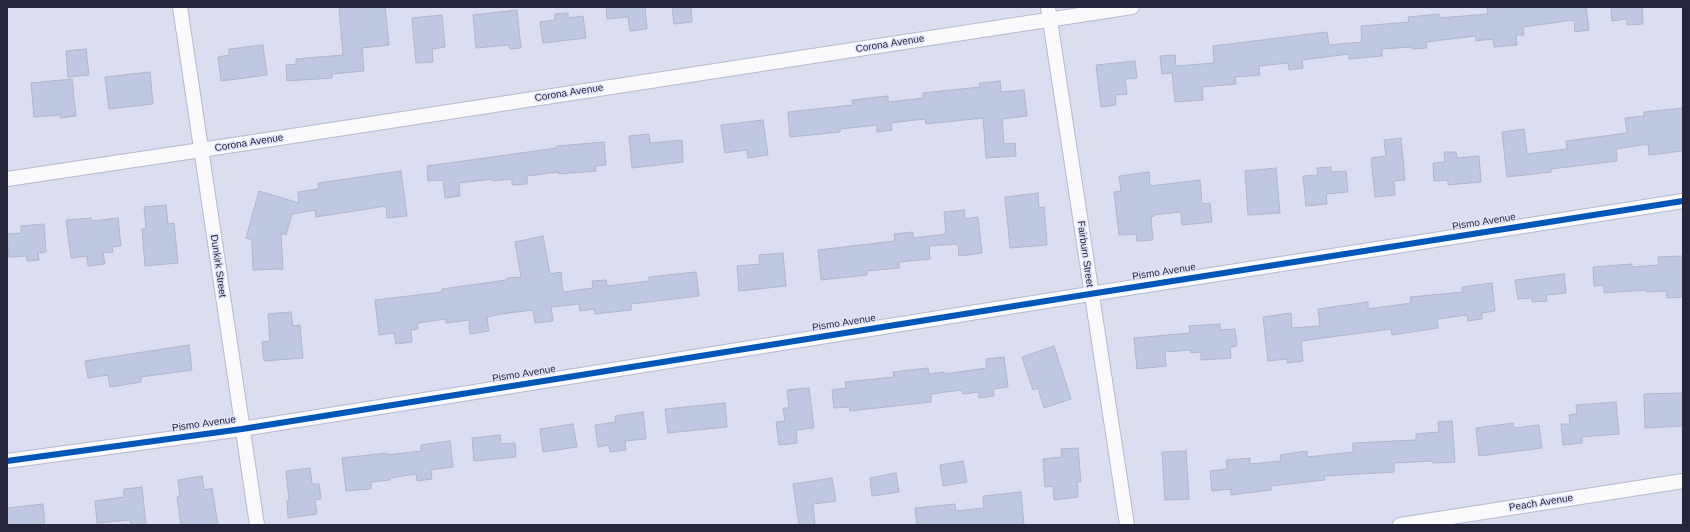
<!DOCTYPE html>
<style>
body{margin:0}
#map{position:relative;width:1690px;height:532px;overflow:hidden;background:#dbddf0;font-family:Helvetica,sans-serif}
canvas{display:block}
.frame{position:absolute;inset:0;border:8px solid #25263b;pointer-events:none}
</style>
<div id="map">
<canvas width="1690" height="532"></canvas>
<div class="frame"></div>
</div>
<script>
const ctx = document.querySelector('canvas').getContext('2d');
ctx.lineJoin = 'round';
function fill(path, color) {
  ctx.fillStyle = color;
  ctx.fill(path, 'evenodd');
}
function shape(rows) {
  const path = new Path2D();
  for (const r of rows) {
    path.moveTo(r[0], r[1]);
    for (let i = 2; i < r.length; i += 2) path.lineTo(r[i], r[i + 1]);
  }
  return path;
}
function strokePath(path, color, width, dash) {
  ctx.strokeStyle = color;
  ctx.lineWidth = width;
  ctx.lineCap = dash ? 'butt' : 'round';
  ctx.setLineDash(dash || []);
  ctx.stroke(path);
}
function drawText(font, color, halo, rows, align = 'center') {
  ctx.font = font + ' Helvetica,sans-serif';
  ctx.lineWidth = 3;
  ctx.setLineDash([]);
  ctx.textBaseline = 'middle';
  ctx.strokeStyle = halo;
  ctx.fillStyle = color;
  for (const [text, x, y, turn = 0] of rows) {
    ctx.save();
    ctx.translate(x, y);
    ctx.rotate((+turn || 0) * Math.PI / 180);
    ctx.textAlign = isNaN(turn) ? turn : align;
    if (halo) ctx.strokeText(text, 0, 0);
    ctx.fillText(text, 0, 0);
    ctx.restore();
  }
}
const building = shape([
 [339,7,385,7,389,45,362,48,364,71,332,74,332,78,287,81,286,65,296,64,296,59,343,55,339,7],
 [606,7,645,7,647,29,630,31,628,17,607,19,606,7],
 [672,7,691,7,692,22,674,24,672,7],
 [1487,7,1586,7,1589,30,1575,32,1574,20,1523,27,1524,35,1516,35,1517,45,1494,47,1493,39,1476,41,1476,36,1426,42,1427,48,1412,49,1412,47,1382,49,1382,56,1349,59,1349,54,1302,60,1303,68,1289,70,1288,63,1259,66,1260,75,1235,77,1236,84,1202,87,1203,100,1175,102,1172,73,1162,74,1160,56,1175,55,1176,66,1214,63,1213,46,1327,32,1329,45,1362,42,1361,26,1409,22,1408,17,1439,14,1439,18,1488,14,1487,7],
 [1611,7,1642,7,1643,24,1627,25,1627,19,1612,21,1611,7],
 [517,10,521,48,510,49,509,45,476,48,473,15,517,10],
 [568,13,568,18,583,16,586,38,543,43,540,22,555,20,555,14,568,13],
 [442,15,445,47,432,49,433,62,416,63,412,18,442,15],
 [263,45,267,75,221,81,218,57,229,55,229,49,263,45],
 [86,49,89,75,68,77,66,51,86,49],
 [1135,61,1137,78,1125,79,1127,94,1115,95,1116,105,1101,107,1096,65,1135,61],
 [150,72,153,104,109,109,105,77,150,72],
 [72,79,76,116,60,118,60,115,34,117,31,83,72,79],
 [1000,81,1001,92,1024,90,1027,116,1002,119,1004,144,1015,143,1016,156,986,158,983,118,926,124,925,119,891,123,892,130,877,132,877,125,840,129,840,132,790,137,788,112,853,105,852,100,888,96,888,102,923,98,923,93,980,87,979,83,1000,81],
 [1683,108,1683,151,1649,155,1648,144,1616,149,1617,161,1551,169,1551,172,1507,177,1502,132,1524,129,1527,154,1567,149,1566,141,1627,133,1625,118,1644,116,1644,112,1683,108],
 [763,120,768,155,748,158,747,150,725,153,721,125,763,120],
 [649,134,650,143,682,140,683,162,632,168,629,136,649,134],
 [1401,138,1405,180,1394,181,1395,195,1375,197,1371,158,1386,156,1384,140,1401,138],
 [604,142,606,165,595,166,596,171,559,174,559,172,527,176,527,184,512,185,512,179,493,181,493,179,459,183,460,196,445,198,443,180,428,181,427,166,557,148,557,146,604,142],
 [1444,152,1456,152,1457,158,1479,156,1481,182,1448,185,1448,180,1434,181,1433,163,1445,162,1444,152],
 [1331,167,1331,172,1346,171,1348,192,1326,194,1327,204,1306,206,1303,176,1318,175,1317,168,1331,167],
 [1276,168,1280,213,1248,215,1245,171,1276,168],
 [401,171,407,216,387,218,386,206,316,217,315,210,292,214,286,235,281,233,283,269,253,270,252,240,246,238,259,191,299,203,298,192,319,189,318,183,401,171],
 [1149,172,1150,186,1200,180,1202,204,1210,203,1212,222,1182,225,1181,212,1153,215,1154,216,1151,217,1153,240,1137,241,1136,234,1119,235,1114,192,1121,191,1119,176,1149,172],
 [1038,193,1039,208,1044,207,1047,245,1010,248,1005,197,1038,193],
 [166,205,168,224,174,223,178,263,145,266,142,229,146,229,144,207,166,205],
 [964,210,965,219,978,217,982,253,959,256,958,244,929,246,930,259,899,262,899,268,867,271,867,275,821,280,818,250,895,241,894,234,913,232,913,238,946,234,944,212,964,210],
 [91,218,92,221,118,218,121,246,112,247,113,252,103,253,105,264,88,266,87,256,71,258,66,220,91,218],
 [44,224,46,252,38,253,39,260,27,261,26,256,9,257,7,234,21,233,21,226,44,224],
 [543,236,550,274,561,272,563,292,593,288,592,281,606,280,607,286,649,281,649,277,696,272,699,296,631,304,631,310,595,314,594,309,580,311,579,304,551,307,553,321,535,323,533,310,501,314,487,317,489,331,470,334,469,320,446,323,446,319,417,323,418,329,411,330,412,342,396,344,394,333,379,335,375,300,442,292,442,289,507,280,507,278,521,277,515,242,543,236],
 [783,253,786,286,739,291,737,266,760,264,759,255,783,253],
 [1683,256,1683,297,1667,298,1666,291,1647,292,1647,290,1604,293,1604,285,1594,286,1593,267,1632,264,1632,267,1659,265,1658,257,1683,256],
 [1564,274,1566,293,1546,295,1547,301,1532,302,1532,298,1518,299,1515,280,1564,274],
 [1492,283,1495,311,1482,313,1482,319,1468,321,1467,315,1437,319,1438,328,1392,335,1391,329,1301,341,1303,361,1287,363,1287,359,1268,361,1263,317,1291,313,1292,328,1320,326,1318,309,1368,302,1368,309,1411,303,1410,297,1463,292,1462,287,1492,283],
 [291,312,293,326,300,325,303,358,264,361,262,342,270,341,268,314,291,312],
 [1220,324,1220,330,1235,329,1237,346,1230,347,1231,358,1201,360,1201,352,1191,353,1191,350,1165,352,1166,366,1137,369,1134,338,1190,333,1189,326,1220,324],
 [189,345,192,370,141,377,141,382,110,387,108,375,88,378,85,361,189,345],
 [1054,346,1071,399,1044,408,1038,388,1033,390,1022,357,1054,346],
 [1004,357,1008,387,993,389,994,396,979,398,979,392,963,394,962,390,931,394,931,402,850,411,849,407,834,408,832,390,846,388,845,382,894,377,893,372,928,368,929,374,944,372,944,374,987,368,986,359,1004,357],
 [809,388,814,428,796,430,797,443,779,445,776,422,785,421,783,408,789,408,787,390,809,388],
 [1683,393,1683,426,1645,428,1644,394,1683,393],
 [1616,402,1619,434,1582,437,1582,443,1563,445,1561,424,1570,424,1569,415,1577,414,1576,405,1616,402],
 [725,403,727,427,668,433,665,409,725,403],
 [643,412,646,439,625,441,626,450,610,452,609,445,598,447,595,425,616,422,615,416,643,412],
 [1452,421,1455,462,1433,463,1433,461,1394,463,1394,472,1324,476,1325,480,1271,486,1271,490,1231,495,1231,489,1212,491,1210,471,1227,469,1226,460,1250,458,1250,464,1281,461,1280,455,1307,451,1307,457,1353,452,1353,443,1416,440,1416,434,1439,432,1438,422,1452,421],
 [1513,423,1514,428,1539,425,1542,448,1479,456,1476,428,1513,423],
 [573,424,577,447,543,452,540,429,573,424],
 [500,435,501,444,515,443,516,457,474,461,472,438,500,435],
 [450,441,453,467,431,470,432,479,417,481,416,474,390,478,390,480,371,482,371,489,346,491,342,458,387,453,387,455,421,451,421,445,450,441],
 [1078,448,1081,482,1077,482,1078,497,1054,500,1053,486,1045,487,1043,459,1062,457,1061,449,1078,448],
 [1186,451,1189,499,1165,500,1162,452,1186,451],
 [963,461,967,482,943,486,940,465,963,461],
 [310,468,312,484,319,484,321,499,315,500,317,514,288,518,287,501,289,500,286,471,310,468],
 [896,473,899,492,872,496,870,478,896,473],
 [202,476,204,490,212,488,218,525,181,525,177,497,180,497,178,480,202,476],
 [832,478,836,501,813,504,815,525,799,525,793,484,832,478],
 [142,487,146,525,131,525,130,520,97,523,95,501,124,497,124,489,142,487],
 [1021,492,1024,525,917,525,915,508,955,504,956,511,984,508,983,496,1021,492],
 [43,504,45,525,7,525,7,508,43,504]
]);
fill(building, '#bfc8e0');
strokePath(building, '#b0b6c8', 1);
const minor = shape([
 [180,7,257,525],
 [1048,7,1127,525],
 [7,179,201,150,1132,7],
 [7,461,242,429,1090,294,1683,201],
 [1400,525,1683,481]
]);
strokePath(minor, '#b8b9cc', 16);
strokePath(minor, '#fafafd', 14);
strokePath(shape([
 [7,461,242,429,1090,294,1683,201]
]), '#0057b8', 6);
drawText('10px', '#25263b', '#e2e4fb', [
 ["Corona Avenue",890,44,-9],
 ["Corona Avenue",569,93,-9],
 ["Corona Avenue",249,143,-9],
 ["Pismo Avenue",1484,222,-9],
 ["Fairburn Street",1085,254,82],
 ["Dunkirk Street",218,266,82],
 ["Pismo Avenue",1164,272,-9],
 ["Pismo Avenue",844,323,-9],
 ["Pismo Avenue",524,374,-9],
 ["Pismo Avenue",204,424,-8],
 ["Peach Avenue",1541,503,-9]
]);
</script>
